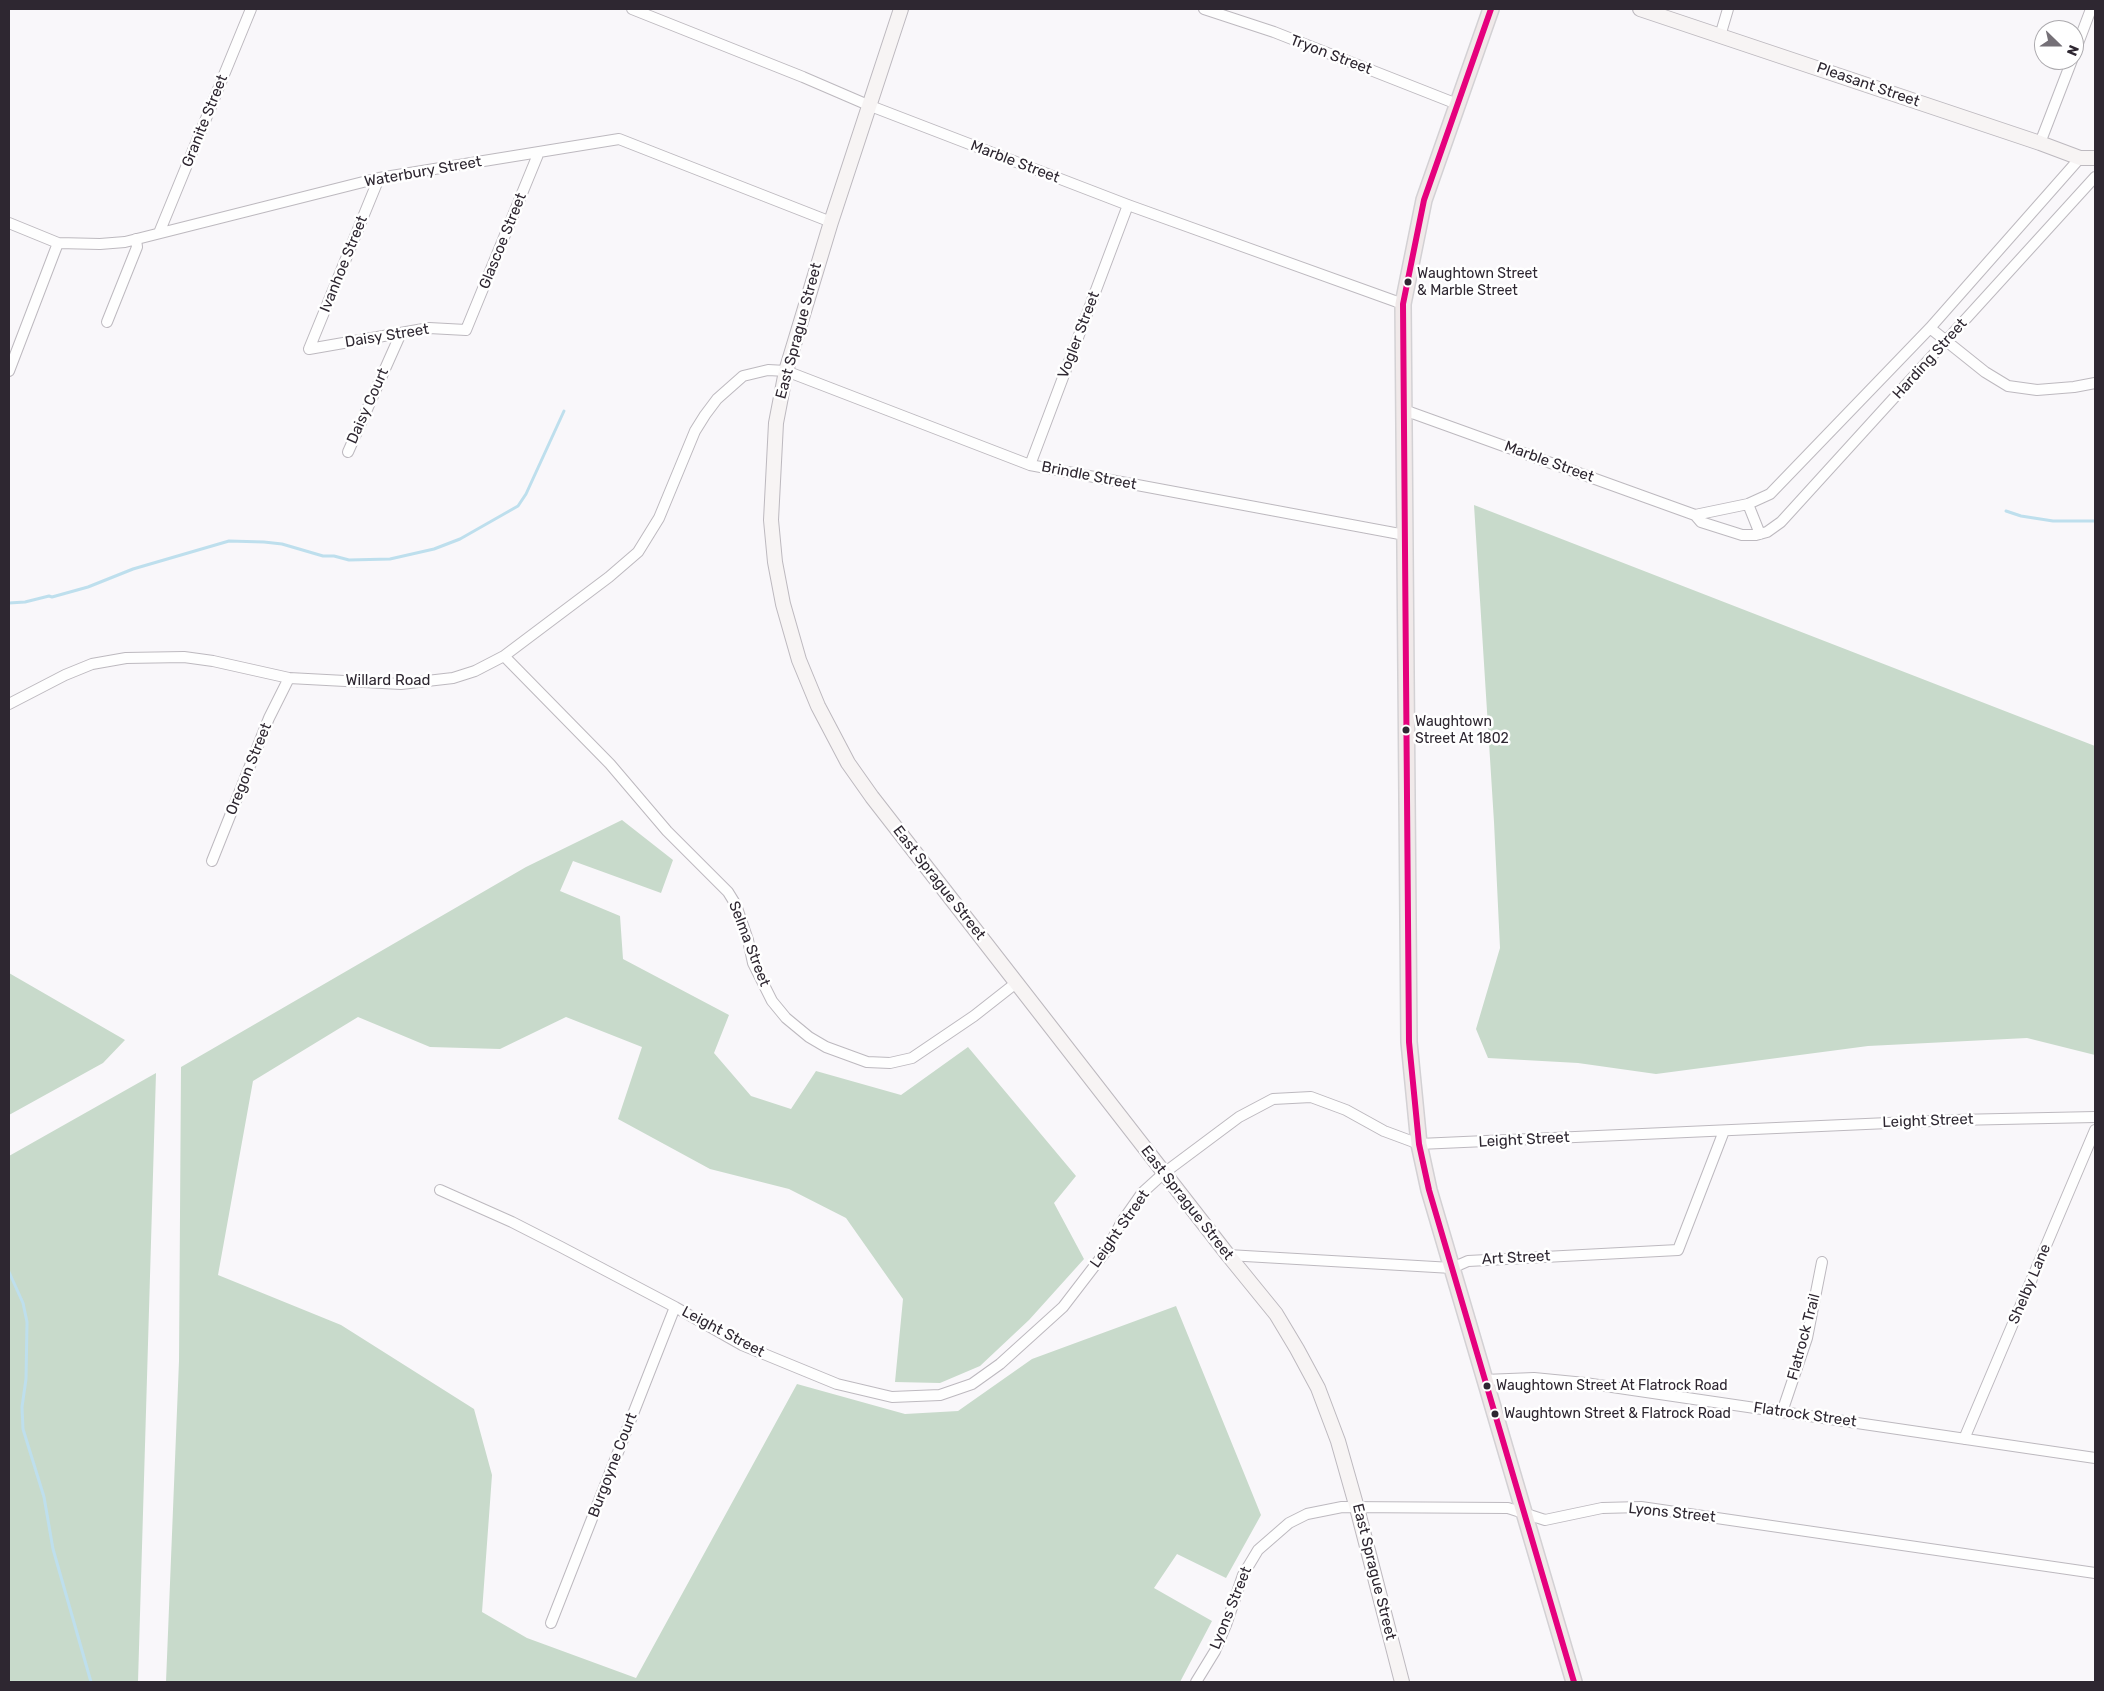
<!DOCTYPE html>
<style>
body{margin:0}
#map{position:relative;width:2104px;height:1691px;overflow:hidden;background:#f9f7fa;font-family:Rubik,sans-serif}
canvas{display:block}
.frame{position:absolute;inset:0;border:10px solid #2e2731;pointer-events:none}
.north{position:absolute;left:2034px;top:20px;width:50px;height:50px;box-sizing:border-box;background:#fff;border:1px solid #aba9ad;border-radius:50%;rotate:112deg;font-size:14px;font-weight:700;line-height:20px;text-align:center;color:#2e2731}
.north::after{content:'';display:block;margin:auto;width:18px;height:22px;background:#757077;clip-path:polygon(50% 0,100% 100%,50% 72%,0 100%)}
</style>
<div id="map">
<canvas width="2104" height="1691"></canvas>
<div class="frame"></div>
<div class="north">N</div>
</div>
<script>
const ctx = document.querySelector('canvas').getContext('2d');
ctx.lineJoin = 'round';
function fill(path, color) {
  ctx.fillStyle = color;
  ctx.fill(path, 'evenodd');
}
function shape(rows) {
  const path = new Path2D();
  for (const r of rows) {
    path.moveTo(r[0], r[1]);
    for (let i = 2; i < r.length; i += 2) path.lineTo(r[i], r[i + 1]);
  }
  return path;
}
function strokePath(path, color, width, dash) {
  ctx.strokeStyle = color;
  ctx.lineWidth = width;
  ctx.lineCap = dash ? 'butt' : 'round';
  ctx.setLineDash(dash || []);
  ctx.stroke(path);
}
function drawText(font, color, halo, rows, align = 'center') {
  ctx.font = font + ' Rubik,sans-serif';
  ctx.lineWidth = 5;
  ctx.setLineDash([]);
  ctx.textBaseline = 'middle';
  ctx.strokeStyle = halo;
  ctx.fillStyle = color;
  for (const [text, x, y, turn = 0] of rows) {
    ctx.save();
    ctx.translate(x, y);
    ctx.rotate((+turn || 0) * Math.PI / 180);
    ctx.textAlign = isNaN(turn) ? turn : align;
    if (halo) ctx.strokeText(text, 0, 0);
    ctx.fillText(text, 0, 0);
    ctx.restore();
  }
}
fill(shape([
 [1474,505,2095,746,2095,1055,2027,1038,1868,1046,1656,1074,1578,1063,1488,1058,1476,1029,1500,948,1494,822],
 [622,820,673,860,661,893,573,861,560,891,620,916,623,959,729,1015,714,1053,751,1096,791,1109,816,1071,901,1095,968,1047,1076,1176,1054,1203,1084,1259,1029,1320,980,1366,940,1383,895,1382,903,1299,846,1218,789,1189,710,1169,618,1119,642,1047,566,1017,500,1049,430,1047,358,1017,253,1081,218,1275,341,1325,474,1409,492,1475,482,1612,527,1638,636,1678,797,1384,905,1414,958,1411,1032,1359,1176,1306,1261,1515,1226,1578,1177,1554,1154,1588,1212,1621,1180,1682,166,1682,179,1361,181,1067,526,867],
 [9,973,125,1040,103,1063,9,1115],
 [156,1073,138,1682,9,1682,9,1156]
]), '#c8dacb');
strokePath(shape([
 [2006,511,2021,516,2053,521,2095,521],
 [9,603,25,602,49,596,52,597,88,587,133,569,229,541,264,542,282,544,323,556,334,556,349,560,390,559,434,549,460,539,518,506,526,494,564,411],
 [9,1272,23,1303,27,1322,26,1379,22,1407,23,1429,44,1497,53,1549,91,1682]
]), '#bedfed', 3);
const street = shape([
 [632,9,803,77,868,105,1128,205,1403,304],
 [1204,9,1274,32,1457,104],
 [1720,36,1728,9],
 [2074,54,2091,9],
 [2040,143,2072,60],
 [9,223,58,243,100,244,125,242,379,178,619,139,831,222],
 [159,233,251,9],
 [107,322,137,247,136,239],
 [1930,328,1985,372,2008,386,2037,390,2074,387,2095,383],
 [309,349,429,328,466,330,539,152],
 [309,349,379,178],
 [9,371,58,243],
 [1404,410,1695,515,1701,522,1742,535,1756,535,1767,532,1781,522,2095,177],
 [348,452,401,333],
 [1030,465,1128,205],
 [1748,504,1760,534],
 [1695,515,1748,504,1770,494,1930,328,2080,158],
 [504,656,610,764,667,831,728,892,736,905,748,940,753,963,772,1001,786,1018,809,1037,826,1047,867,1062,890,1063,912,1058,974,1016,1016,983],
 [9,704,65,675,92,664,126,658,184,657,213,661,289,678,401,684,453,678,475,671,504,656,609,577,638,552,659,518,695,431,705,415,717,399,743,376,768,370,786,371,1030,465,1405,535],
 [212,861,269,718,289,678],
 [440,1190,512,1222,561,1247,675,1307,742,1345,837,1384,892,1397,940,1395,972,1384,1000,1364,1063,1307,1106,1251,1121,1223,1142,1193,1164,1173,1239,1117,1273,1099,1311,1097,1346,1110,1384,1131,1419,1144,1955,1120,2095,1117],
 [1228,1255,1452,1268,1468,1261,1678,1250,1724,1131],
 [1484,1380,1534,1378,1585,1383,2095,1458],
 [1782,1412,1807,1338,1822,1262],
 [1964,1439,2095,1130],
 [551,1623,675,1307],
 [1196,1682,1215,1651,1226,1625,1243,1575,1258,1550,1289,1523,1307,1514,1342,1507,1508,1508,1545,1520,1602,1508,1641,1507,2095,1573]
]);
const secondary = shape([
 [901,9,831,222,786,371,776,423,771,520,775,562,783,604,799,660,818,706,848,763,872,797,1228,1255,1276,1314,1297,1349,1318,1388,1338,1441,1357,1508,1402,1682],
 [1640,9,2040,143,2080,158,2095,158]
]);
const primary = shape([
 [1491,9,1424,200,1403,304,1409,1042,1419,1144,1429,1190,1574,1682]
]);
strokePath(street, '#bdb9bf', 12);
strokePath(secondary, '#bdb9bf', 16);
strokePath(primary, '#d3d1d4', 18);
strokePath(street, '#fefefe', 10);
strokePath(secondary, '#f7f4f4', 14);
strokePath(primary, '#f0e9e9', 15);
strokePath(shape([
 [1491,9,1424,200,1403,304,1409,1042,1419,1144,1429,1190,1574,1682]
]), '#e5007d', 6);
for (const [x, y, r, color] of [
 [1408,282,4.5,"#2e2731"],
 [1406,730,4.5,"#2e2731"],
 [1487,1386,4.5,"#2e2731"],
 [1495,1414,4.5,"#2e2731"]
]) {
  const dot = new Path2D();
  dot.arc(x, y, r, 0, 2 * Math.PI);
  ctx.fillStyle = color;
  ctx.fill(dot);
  strokePath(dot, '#fff', 2);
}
drawText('14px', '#2e2731', '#fff', [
 ["Waughtown Street",1417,274],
 ["& Marble Street",1417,291],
 ["Waughtown",1415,722],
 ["Street At 1802",1415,739],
 ["Waughtown Street At Flatrock Road",1496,1386],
 ["Waughtown Street & Flatrock Road",1504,1414]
], 'left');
drawText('15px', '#2e2731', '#fff', [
 ["Tryon Street",1331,55,21],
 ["Pleasant Street",1868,85,19],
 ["Granite Street",205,121,-68],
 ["Marble Street",1015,162,21],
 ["Waterbury Street",423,172,-10],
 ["Glascoe Street",503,241,-68],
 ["Ivanhoe Street",344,264,-68],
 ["East Sprague Street",799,331,-75],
 ["Vogler Street",1079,335,-69],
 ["Daisy Street",387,336,-9],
 ["Harding Street",1930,359,-48],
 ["Daisy Court",368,406,-66],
 ["Marble Street",1549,462,20],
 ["Brindle Street",1089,476,11],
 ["Willard Road",388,681],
 ["Oregon Street",249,769,-68],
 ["East Sprague Street",939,883,52],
 ["Selma Street",749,944,69],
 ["Leight Street",1928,1121,-2],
 ["Leight Street",1524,1140,-3],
 ["East Sprague Street",1187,1203,52],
 ["Leight Street",1120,1229,-55],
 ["Art Street",1516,1258,-3],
 ["Shelby Lane",2030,1284,-67],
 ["Leight Street",723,1332,28],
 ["Flatrock Trail",1804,1337,-75],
 ["Flatrock Street",1805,1415,8],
 ["Burgoyne Court",613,1465,-69],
 ["Lyons Street",1672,1513,6],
 ["East Sprague Street",1374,1572,76],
 ["Lyons Street",1231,1608,-68]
]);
</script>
